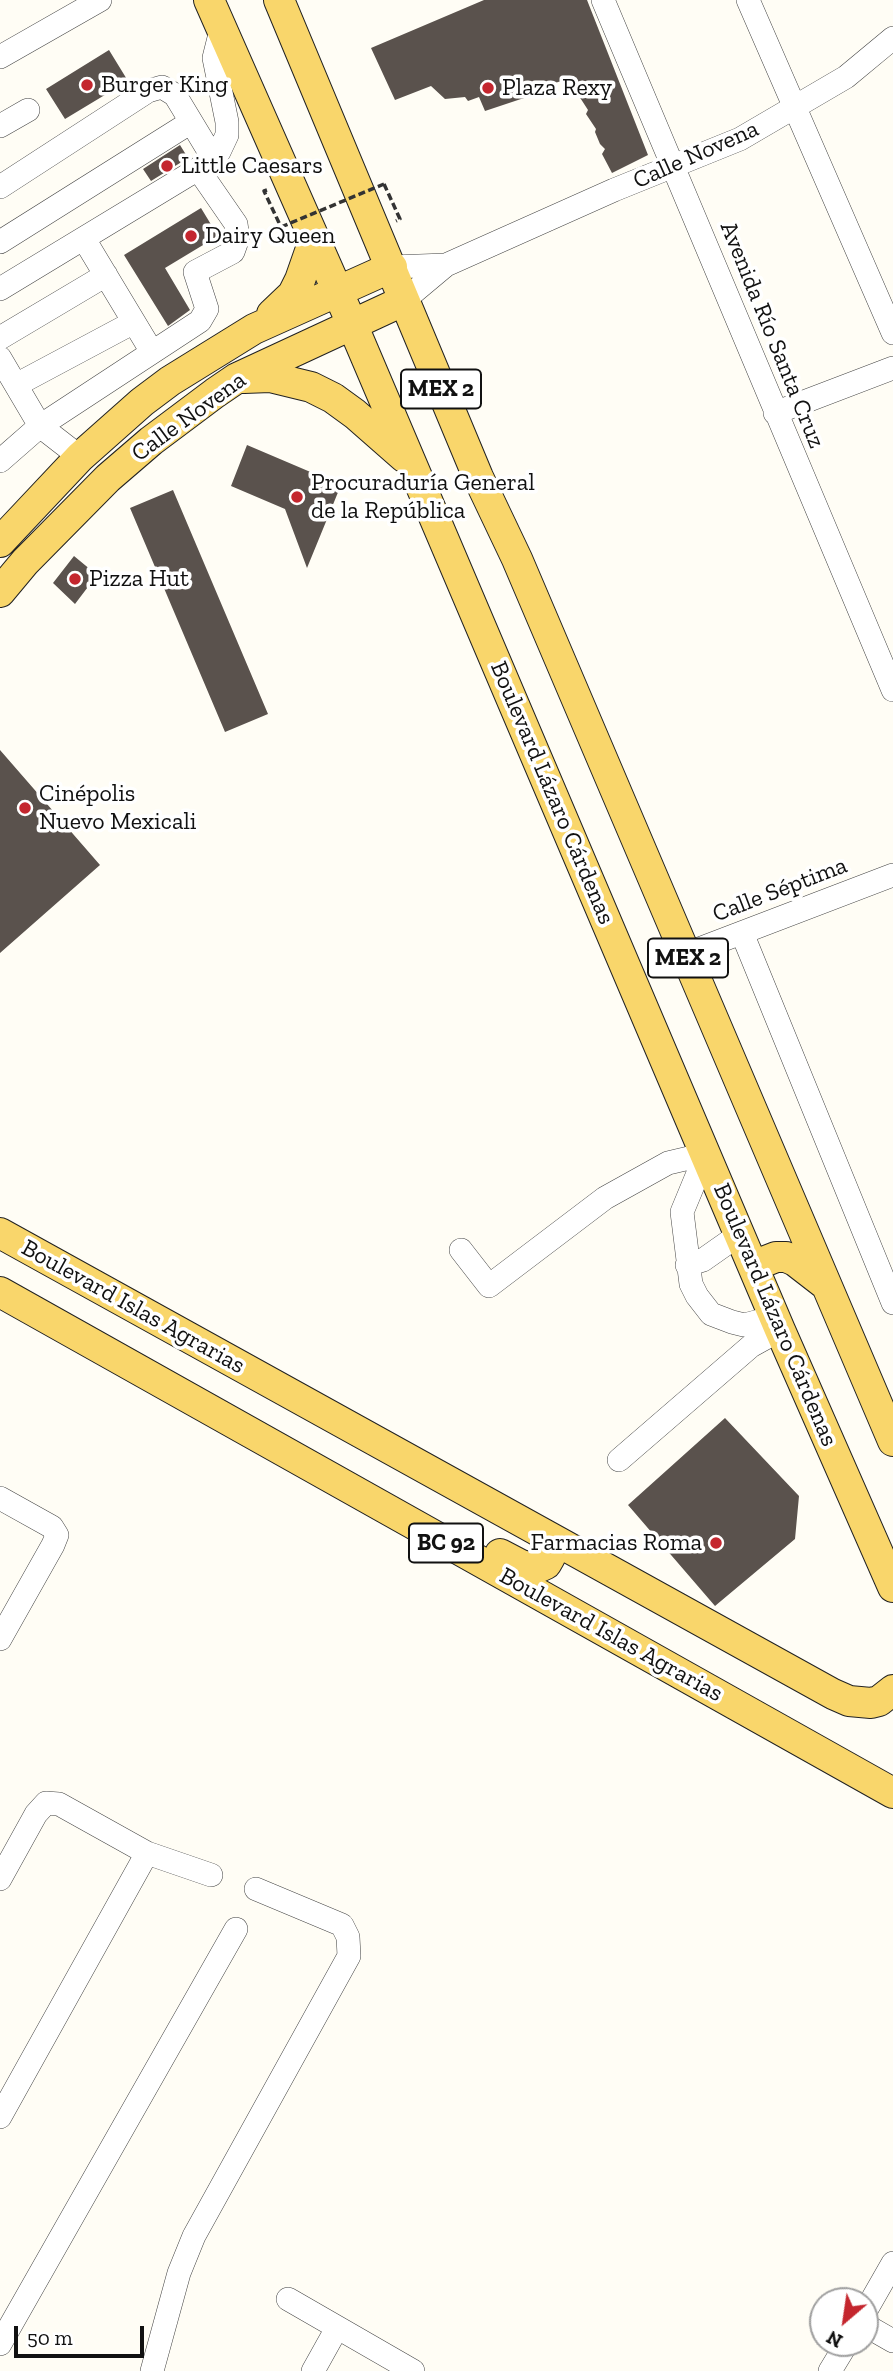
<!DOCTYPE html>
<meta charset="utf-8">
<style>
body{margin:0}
#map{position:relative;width:893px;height:2371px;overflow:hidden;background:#fffdf5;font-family:"Zilla Slab",serif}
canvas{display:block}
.north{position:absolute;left:809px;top:2287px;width:70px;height:70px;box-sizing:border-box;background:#fff;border:2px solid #a0a0a0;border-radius:50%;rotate:209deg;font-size:19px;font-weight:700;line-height:28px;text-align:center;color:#111}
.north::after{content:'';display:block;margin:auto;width:24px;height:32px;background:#c4262e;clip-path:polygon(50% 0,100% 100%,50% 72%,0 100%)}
.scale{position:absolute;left:14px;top:2326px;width:130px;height:32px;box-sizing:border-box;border:4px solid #111;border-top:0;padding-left:9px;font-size:21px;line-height:24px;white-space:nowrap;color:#111;-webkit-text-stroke:5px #fff;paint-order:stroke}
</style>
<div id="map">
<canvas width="893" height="2371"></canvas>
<div class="north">N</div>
<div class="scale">50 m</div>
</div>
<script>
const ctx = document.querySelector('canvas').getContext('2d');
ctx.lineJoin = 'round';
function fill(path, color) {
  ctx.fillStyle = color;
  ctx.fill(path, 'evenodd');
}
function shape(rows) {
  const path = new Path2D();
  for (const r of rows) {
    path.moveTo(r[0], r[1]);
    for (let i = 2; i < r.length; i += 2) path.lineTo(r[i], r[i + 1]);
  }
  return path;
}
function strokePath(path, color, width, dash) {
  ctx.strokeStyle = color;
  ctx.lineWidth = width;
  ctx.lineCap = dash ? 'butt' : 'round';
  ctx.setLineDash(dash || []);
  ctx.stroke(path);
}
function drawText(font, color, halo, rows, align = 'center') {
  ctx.font = font + ' "Zilla Slab",serif';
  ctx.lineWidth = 7;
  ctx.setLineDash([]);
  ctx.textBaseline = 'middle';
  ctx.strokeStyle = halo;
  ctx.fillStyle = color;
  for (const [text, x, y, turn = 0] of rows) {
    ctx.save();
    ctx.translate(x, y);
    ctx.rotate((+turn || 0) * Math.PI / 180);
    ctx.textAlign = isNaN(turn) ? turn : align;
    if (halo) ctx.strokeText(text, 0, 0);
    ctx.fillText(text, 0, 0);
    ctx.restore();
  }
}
fill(shape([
 [484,0,587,0,648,155,612,173,602,154,605,149,600,144,595,132,596,129,586,114,588,110,568,79,545,86,542,90,524,98,485,111,479,97,468,101,465,97,445,99,431,86,395,100,371,48],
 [109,50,128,81,65,119,46,89],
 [180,145,188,158,151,181,143,169],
 [201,208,218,236,165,268,190,310,168,326,124,255],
 [247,445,341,485,307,568,285,509,231,486],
 [173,490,268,714,225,732,130,508],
 [74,556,97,575,75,604,53,583],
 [0,750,100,865,0,953],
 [725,1418,799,1496,795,1539,715,1606,628,1505]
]), '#5a524d');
const minor = shape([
 [603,0,893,690],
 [748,0,893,333],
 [0,57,100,0],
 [0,126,28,110],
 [0,187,148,91,162,87,175,95,213,158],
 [84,239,152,352],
 [0,242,191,122],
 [392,267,446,265],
 [0,289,198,169,219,152,227,135,227,122,214,58,222,26],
 [403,301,446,265,614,190,740,139,846,77,893,38],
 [0,338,106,275],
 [0,358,40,426,80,457],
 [16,385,134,322],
 [775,413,893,368],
 [0,461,40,426,200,321,207,309,195,272,233,252,238,238,236,224,198,169],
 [742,933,893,1303],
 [686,954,893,875],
 [706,1154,682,1212,691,1284,697,1296,711,1314,732,1322,744,1325,775,1317],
 [461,1250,489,1286,605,1198,668,1163,706,1154],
 [687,1265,703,1260,740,1234],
 [619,1460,751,1346,780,1330],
 [0,1498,52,1527,57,1535,53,1545,0,1639],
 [0,1879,36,1814,46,1803,59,1804,147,1853,211,1875],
 [0,2117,147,1853],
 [288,2299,413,2371],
 [865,2312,893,2263],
 [865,2325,893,2341],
 [0,2344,236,1929],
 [152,2371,179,2273,194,2236,349,1956,348,1937,342,1925,256,1889],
 [313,2371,337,2328],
 [830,2371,847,2343]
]);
const major = shape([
 [209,0,352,324,780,1330,893,1587],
 [279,0,478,477,517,559,893,1441],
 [272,314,293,294,300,280,314,240],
 [244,378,270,377,311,387,333,398,355,414,404,457],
 [0,542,80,457,142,402,170,381,254,329,392,267],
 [0,592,25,562,108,478,151,441,215,393,237,378,403,301],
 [0,1233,833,1694,849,1701,871,1703,879,1701,893,1690],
 [753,1266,776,1257,786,1257,795,1261,826,1285],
 [0,1292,893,1793],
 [500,1554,521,1565,535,1569,546,1564,550,1557,551,1548,547,1536]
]);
strokePath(minor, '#444', 24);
strokePath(major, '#222', 32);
strokePath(shape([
 [384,184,400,219,396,221],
 [267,190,264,191,281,227]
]), '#333', 3.5, [7, 3.5]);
strokePath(minor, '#fff', 23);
strokePath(major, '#f9d66b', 30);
strokePath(shape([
 [281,227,384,184]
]), '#333', 3.5, [7, 3.5]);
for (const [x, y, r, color] of [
 [87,85,7,"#c4262e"],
 [488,88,7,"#c4262e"],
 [167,166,7,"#c4262e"],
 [191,236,7,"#c4262e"],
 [297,497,7,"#c4262e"],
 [75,579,7,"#c4262e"],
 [25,808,7,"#c4262e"],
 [716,1543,7,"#c4262e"]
]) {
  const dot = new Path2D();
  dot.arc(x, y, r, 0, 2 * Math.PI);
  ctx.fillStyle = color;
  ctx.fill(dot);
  strokePath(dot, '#fff', 2.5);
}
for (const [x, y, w] of [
 [441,389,80],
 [688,958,80],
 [446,1543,74]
]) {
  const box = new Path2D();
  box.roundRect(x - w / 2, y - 19.5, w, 39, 5);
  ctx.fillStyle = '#fff';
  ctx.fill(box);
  strokePath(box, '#111', 2);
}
drawText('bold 23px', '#111', null, [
 ["MEX 2",441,389],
 ["MEX 2",688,958],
 ["BC 92",446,1543]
]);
drawText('24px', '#111', '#fff', [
 ["Burger King",101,85],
 ["Plaza Rexy",502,88],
 ["Little Caesars",181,166],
 ["Dairy Queen",205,236],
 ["Procuraduría General",311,483],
 ["de la República",311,511],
 ["Pizza Hut",89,579],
 ["Cinépolis",39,794],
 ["Nuevo Mexicali",39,822],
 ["Farmacias Roma",702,1543,"right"]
], 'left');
drawText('24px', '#111', '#fff', [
 ["Calle Novena",696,155,-24],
 ["Avenida Río Santa Cruz",772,335,68],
 ["Calle Novena",189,417,-36],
 ["Boulevard Lázaro Cárdenas",552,793,67],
 ["Calle Séptima",780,890,-21],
 ["Boulevard Islas Agrarias",133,1307,29],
 ["Boulevard Lázaro Cárdenas",775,1315,67],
 ["Boulevard Islas Agrarias",611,1635,29]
]);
</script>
